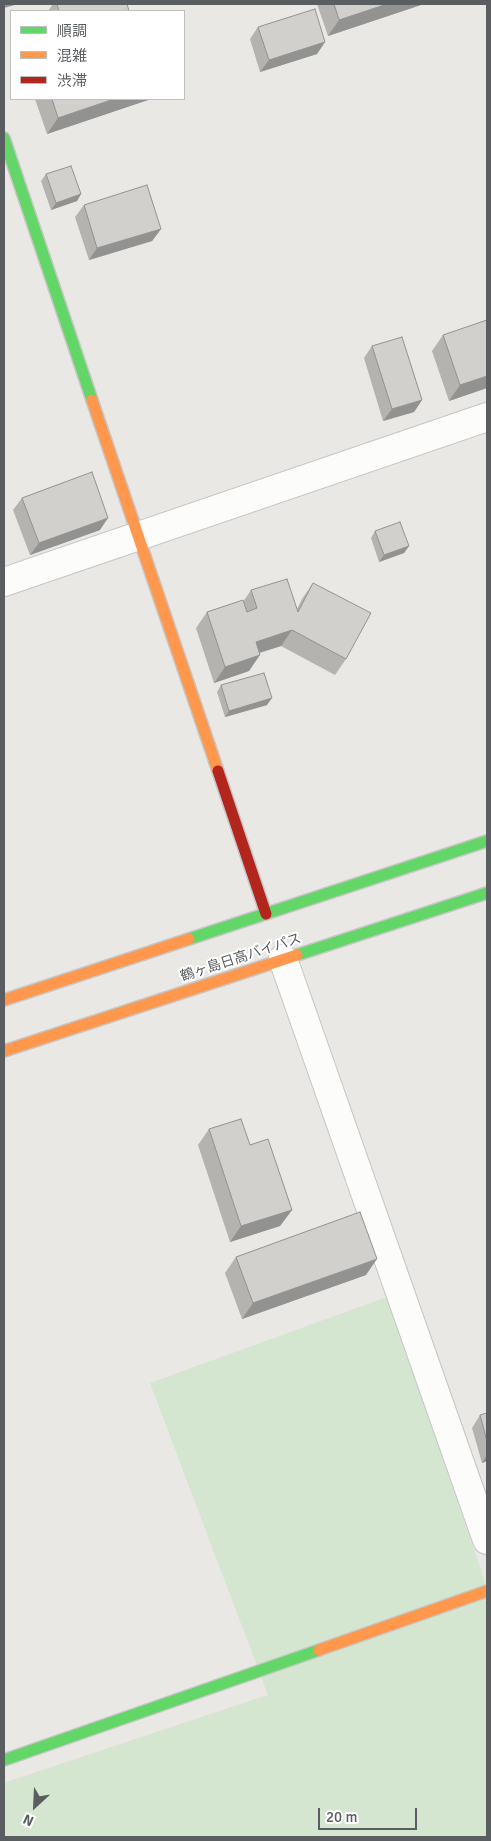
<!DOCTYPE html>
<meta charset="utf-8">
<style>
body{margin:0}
#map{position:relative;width:491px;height:1841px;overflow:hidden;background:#e9e8e4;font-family:Signika,"Noto Sans JP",sans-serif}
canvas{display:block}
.frame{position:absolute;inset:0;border:5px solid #5a5e61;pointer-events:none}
.legend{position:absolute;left:10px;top:10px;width:175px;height:90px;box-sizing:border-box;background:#fff;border:1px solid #bdbfc0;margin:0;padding:6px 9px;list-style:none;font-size:15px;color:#5a5e61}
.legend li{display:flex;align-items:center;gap:10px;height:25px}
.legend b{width:25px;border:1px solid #bdbfc0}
.north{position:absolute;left:10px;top:1781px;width:50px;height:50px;-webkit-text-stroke:4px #fff;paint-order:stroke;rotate:205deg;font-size:14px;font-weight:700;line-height:20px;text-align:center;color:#5a5e61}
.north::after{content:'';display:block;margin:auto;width:18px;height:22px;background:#5a5e61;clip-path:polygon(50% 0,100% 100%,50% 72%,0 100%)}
.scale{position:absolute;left:318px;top:1808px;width:99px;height:22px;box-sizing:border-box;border:2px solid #5a5e61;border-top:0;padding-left:6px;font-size:15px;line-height:18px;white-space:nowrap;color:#5a5e61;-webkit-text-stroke:4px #fff;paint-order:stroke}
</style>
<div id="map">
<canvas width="491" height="1841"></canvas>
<div class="frame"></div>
<ul class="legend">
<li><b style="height:6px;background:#63d668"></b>順調</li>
<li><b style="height:6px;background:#ff974d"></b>混雑</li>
<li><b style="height:6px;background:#b3261e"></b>渋滞</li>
</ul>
<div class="north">N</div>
<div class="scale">20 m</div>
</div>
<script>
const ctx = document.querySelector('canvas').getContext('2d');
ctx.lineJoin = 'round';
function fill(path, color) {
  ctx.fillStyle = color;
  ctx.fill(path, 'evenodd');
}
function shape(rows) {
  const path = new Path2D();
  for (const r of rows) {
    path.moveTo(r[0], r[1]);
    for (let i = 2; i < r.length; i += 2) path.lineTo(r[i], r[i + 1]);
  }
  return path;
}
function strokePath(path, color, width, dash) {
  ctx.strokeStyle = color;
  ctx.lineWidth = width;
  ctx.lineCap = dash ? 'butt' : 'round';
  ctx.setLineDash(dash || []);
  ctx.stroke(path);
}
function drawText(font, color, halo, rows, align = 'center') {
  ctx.font = font + ' Signika,"Noto Sans JP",sans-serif';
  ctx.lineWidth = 4;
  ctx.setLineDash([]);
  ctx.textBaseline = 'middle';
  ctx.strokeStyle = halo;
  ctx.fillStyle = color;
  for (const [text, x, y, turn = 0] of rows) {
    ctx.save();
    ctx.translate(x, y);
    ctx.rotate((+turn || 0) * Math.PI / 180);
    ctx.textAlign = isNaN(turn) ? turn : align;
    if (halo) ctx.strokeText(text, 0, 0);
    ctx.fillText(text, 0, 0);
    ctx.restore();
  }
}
fill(shape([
 [387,1297,487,1588,487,1837,4,1837,4,1783,268,1695,150,1383]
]), '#d4e5d0');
const street = shape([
 [4,582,487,417],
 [283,959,487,1540]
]);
const fast = shape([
 [4,138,92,400],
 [189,939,487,841],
 [297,955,487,893],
 [4,1760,319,1650]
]);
const slow = shape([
 [92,400,218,771],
 [4,1000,189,939],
 [4,1051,297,955],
 [319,1650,487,1591]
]);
const jam = shape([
 [218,771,266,914]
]);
strokePath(street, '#c5c5c5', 30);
strokePath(fast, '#c6c6c6', 14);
strokePath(slow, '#c6c6c6', 14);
strokePath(jam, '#c6c6c6', 14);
strokePath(street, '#fcfcfb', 28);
strokePath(fast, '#63d668', 11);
strokePath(slow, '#ff974d', 11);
strokePath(jam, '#b3261e', 11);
fill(shape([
 [53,4,127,4,129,11,48,11],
 [317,4,424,4,328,36],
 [258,27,325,42,317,54,260,72,250,39],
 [35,99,151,99,47,134],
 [46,174,81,194,77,201,51,210,41,181],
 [84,205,161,229,152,241,89,260,75,217],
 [443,335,487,388,449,401,432,351],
 [372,346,422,400,414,412,383,421,364,358],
 [22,498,100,530,30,555,13,510],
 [375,531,409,546,404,553,379,562,371,538],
 [313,583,346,659,335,675,281,646,260,653,249,671,214,683,196,628,207,612,243,602,251,590,297,609,302,599],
 [221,685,267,705,225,717,217,692],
 [209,1129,250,1145,292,1210,280,1226,230,1242,198,1145],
 [236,1257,366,1275,242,1319,225,1273],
 [487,1413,487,1461,482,1463,472,1428,480,1415]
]), '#b4b3b0');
fill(shape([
 [4,4,18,4,4,8],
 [387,4,424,4,328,36,339,20],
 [325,42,317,54,260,72,269,60],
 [114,99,151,99,47,134,58,118],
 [81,194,77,201,51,210,56,203],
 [161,229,152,241,89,260,97,248],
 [487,376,487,388,449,401,460,385],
 [422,400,414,412,383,421,392,409],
 [108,518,100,530,30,555,39,543],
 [409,546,404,553,379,562,384,555],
 [292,630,281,646,245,657,256,642],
 [260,655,249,671,214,683,225,667],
 [272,698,267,705,225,717,229,711],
 [292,1210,280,1226,230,1242,241,1226],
 [377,1259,366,1275,242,1319,253,1303],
 [487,1455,487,1461,482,1463]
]), '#929290');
const building = shape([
 [57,4,127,4,129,11,59,11,57,4],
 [334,4,387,4,339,20,334,4],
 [315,9,325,42,269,60,258,27,315,9],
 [52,99,114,99,58,118,52,99],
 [71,166,81,194,56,203,46,174,71,166],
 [147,185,161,229,97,248,84,205,147,185],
 [487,320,487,376,460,385,443,335,487,320],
 [402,337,422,400,392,409,372,346,402,337],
 [92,472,108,518,39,543,22,498,92,472],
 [400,522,409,546,384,555,375,531,400,522],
 [287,579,298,612,313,583,371,613,346,659,292,630,256,642,260,655,225,667,207,612,243,600,247,612,257,608,251,590,287,579],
 [264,673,272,698,229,711,221,685,264,673],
 [241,1119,250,1145,268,1139,292,1210,241,1226,209,1129,241,1119],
 [360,1212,377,1259,253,1303,236,1257,360,1212],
 [487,1413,487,1441,480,1415,487,1413]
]);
fill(building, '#d1d0cd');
strokePath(building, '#929290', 1);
drawText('14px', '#5a5e61', '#fff', [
 ["鶴ヶ島日高バイパス",241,958,-18]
]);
</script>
